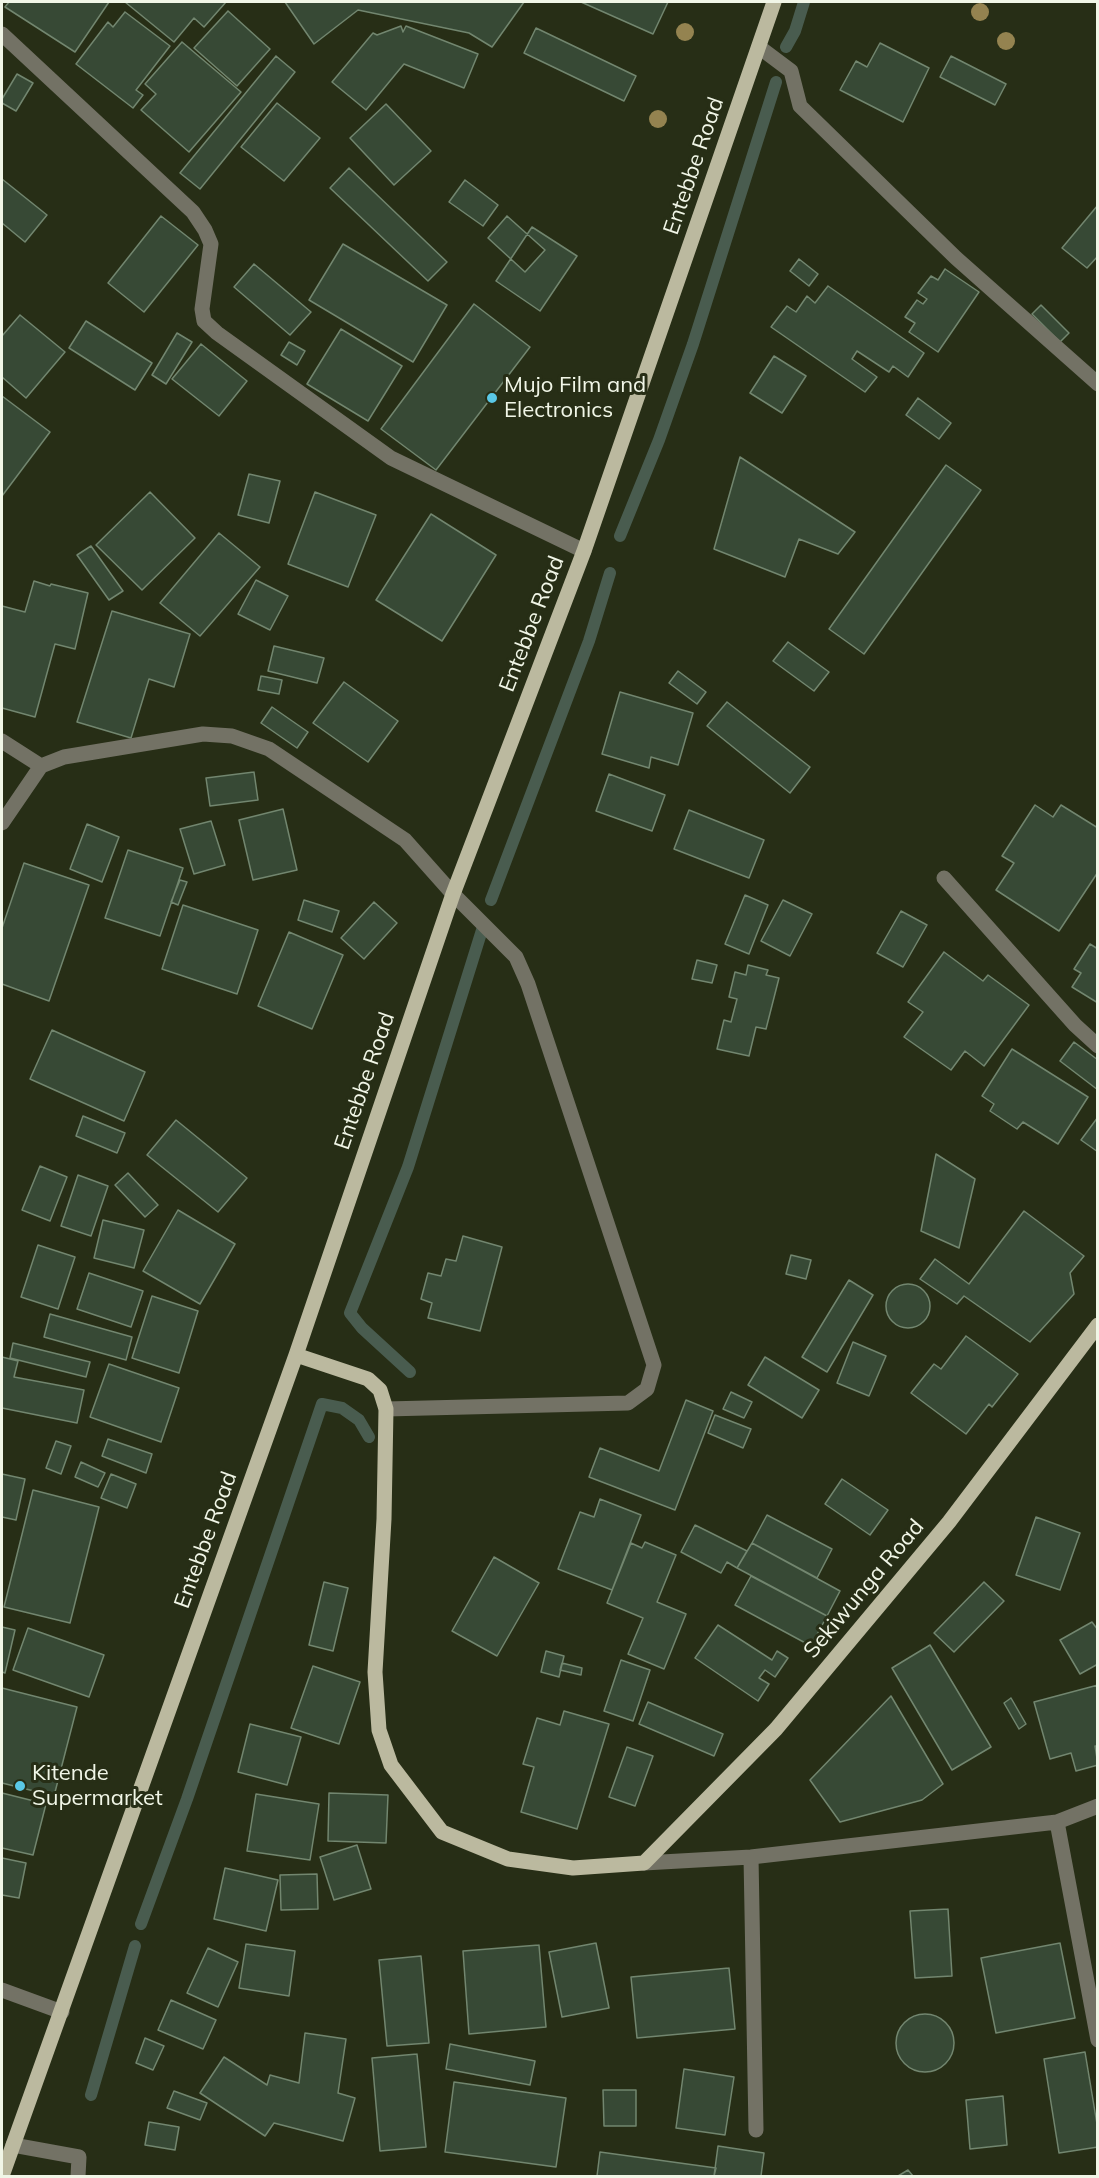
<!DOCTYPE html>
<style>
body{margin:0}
#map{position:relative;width:1099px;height:2178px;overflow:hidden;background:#272e16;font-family:Mulish,sans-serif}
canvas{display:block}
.frame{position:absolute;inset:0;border:3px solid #f1f6e7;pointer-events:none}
</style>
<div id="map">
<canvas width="1099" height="2178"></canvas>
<div class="frame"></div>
</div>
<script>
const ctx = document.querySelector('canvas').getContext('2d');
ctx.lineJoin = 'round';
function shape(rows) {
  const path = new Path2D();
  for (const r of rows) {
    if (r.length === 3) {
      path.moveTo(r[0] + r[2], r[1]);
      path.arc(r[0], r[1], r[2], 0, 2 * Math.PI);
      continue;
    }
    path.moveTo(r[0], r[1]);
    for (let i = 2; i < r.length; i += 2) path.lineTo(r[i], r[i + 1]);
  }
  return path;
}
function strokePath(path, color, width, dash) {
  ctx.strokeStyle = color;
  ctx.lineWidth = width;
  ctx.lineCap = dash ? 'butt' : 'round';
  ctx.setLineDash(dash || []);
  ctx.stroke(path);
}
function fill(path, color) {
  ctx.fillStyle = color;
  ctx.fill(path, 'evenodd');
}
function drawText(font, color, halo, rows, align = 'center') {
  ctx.font = font + ' Mulish,sans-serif';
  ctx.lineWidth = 6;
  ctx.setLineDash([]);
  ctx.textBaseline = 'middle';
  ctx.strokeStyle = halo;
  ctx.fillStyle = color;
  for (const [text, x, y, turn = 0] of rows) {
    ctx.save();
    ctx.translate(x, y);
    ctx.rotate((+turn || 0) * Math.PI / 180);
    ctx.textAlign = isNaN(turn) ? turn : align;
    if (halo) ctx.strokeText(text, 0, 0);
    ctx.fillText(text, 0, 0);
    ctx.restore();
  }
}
strokePath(shape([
 [786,47,795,31,804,2],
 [620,536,659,440,693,344,776,82],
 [491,900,589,641,610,573],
 [410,1372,362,1328,350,1313,408,1167,482,930],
 [141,1924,187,1799,322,1404,342,1408,359,1420,369,1437],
 [91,2095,135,1946]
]), '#495c4f', 12);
const building = shape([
 [9,2,109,2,75,52,5,7,9,2],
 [125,2,226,2,204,27,194,18,174,42,125,2],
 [285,2,524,2,492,47,469,33,358,10,314,44,285,2],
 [581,2,668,2,653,34,581,2],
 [228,11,270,49,237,86,194,48,228,11],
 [125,12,170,46,136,90,143,95,133,108,76,64,108,22,113,27,125,12],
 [401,26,403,32,406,26,478,54,464,88,404,64,366,110,332,82,373,33,377,35,401,26],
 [536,28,636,76,624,101,524,53,536,28],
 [182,42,241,92,189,152,141,110,156,94,145,84,182,42],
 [880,43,929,68,903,122,840,90,856,61,867,67,880,43],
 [276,56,295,72,200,189,180,173,276,56],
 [951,56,1006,84,995,105,940,77,951,56],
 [17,74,33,83,16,111,2,103,2,99,17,74],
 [277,103,320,138,284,181,241,147,277,103],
 [386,104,431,151,394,185,350,138,386,104],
 [349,168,447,262,428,281,330,188,349,168],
 [2,179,47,215,25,242,2,223,2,179],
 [465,180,498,205,483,226,449,202,465,180],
 [1098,205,1098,256,1087,268,1062,248,1098,205],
 [161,216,198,245,144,312,108,283,161,216],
 [507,216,545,250,525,272,488,238,507,216],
 [532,227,577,256,540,311,496,281,532,227],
 [343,244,447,305,413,362,309,300,343,244],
 [799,259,818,274,809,286,790,271,799,259],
 [254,264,311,312,290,335,234,287,254,264],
 [945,269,979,292,938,352,909,332,915,323,905,317,917,300,923,304,927,299,918,293,931,276,938,280,945,269],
 [828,286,924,353,908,377,893,366,889,372,857,351,852,359,877,377,865,392,771,327,787,306,796,312,807,296,815,303,828,286],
 [474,304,530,347,436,470,381,429,474,304],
 [1041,305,1069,333,1060,342,1032,314,1041,305],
 [20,315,65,352,26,398,2,377,2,336,20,315],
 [86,321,152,363,135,390,69,348,86,321],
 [341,329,402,366,368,421,307,384,341,329],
 [177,333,192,342,166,384,152,375,177,333],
 [289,342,305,351,297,365,281,355,289,342],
 [201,344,247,381,219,416,172,379,201,344],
 [774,356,806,376,782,413,750,393,774,356],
 [2,396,50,432,2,496,2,396],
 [918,398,951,423,939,439,906,415,918,398],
 [740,457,855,532,838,554,799,539,785,577,714,549,740,457],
 [946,465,981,490,864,654,829,629,946,465],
 [249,474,280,481,269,523,238,515,249,474],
 [150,492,195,538,142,590,96,545,150,492],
 [315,492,376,515,348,587,288,564,315,492],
 [431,514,496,555,442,641,376,600,431,514],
 [219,533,260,567,200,636,160,603,219,533],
 [91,546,123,591,109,600,77,555,91,546],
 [256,580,288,596,270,630,238,614,256,580],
 [34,581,50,586,51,584,88,593,75,649,55,644,35,717,2,708,2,606,25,612,34,581],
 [112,611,190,634,174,687,149,679,131,738,77,722,112,611],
 [788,642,829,672,814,691,773,661,788,642],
 [274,646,324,658,317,683,268,671,274,646],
 [678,671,706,692,697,704,669,683,678,671],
 [261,676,282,680,279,694,258,690,261,676],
 [344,682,398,721,368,762,313,723,344,682],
 [620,692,693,713,678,765,651,757,649,768,602,754,620,692],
 [727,702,810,767,790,793,707,726,727,702],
 [272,707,308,732,297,748,261,723,272,707],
 [254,772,258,800,210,806,206,778,254,772],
 [609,774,665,795,652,831,596,811,609,774],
 [1035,805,1053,817,1061,805,1098,828,1098,872,1059,931,996,890,1014,863,1002,856,1035,805],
 [283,809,297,870,253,880,239,820,283,809],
 [689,810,764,840,749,878,674,849,689,810],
 [211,821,225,865,194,874,180,829,211,821],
 [87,824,119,837,102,882,70,869,87,824],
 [128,850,183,868,160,936,105,918,128,850],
 [24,863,89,885,49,1001,2,984,2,928,24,863],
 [180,880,187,882,178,905,171,902,180,880],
 [745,895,768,905,749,954,725,944,745,895],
 [304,900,339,911,332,932,298,920,304,900],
 [783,900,812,914,790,956,761,941,783,900],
 [374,902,397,923,364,959,341,938,374,902],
 [183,905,258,930,237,994,162,969,183,905],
 [901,911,927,925,903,967,877,953,901,911],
 [289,932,343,955,312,1029,258,1006,289,932],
 [1090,944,1098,949,1098,1003,1072,987,1081,973,1074,969,1090,944],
 [944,952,983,981,988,975,1029,1005,984,1066,965,1051,951,1070,904,1037,923,1012,908,1002,944,952],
 [697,960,717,965,712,983,692,979,697,960],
 [748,965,768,970,766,975,779,978,766,1029,756,1027,749,1056,717,1049,724,1020,731,1022,737,999,729,997,735,972,746,975,748,965],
 [52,1030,145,1072,124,1121,30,1079,52,1030],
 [1074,1042,1098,1060,1098,1090,1060,1061,1074,1042],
 [1012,1049,1088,1097,1058,1144,1023,1122,1017,1129,990,1111,994,1104,982,1096,1012,1049],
 [83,1116,125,1133,117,1153,76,1136,83,1116],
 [1098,1117,1098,1152,1081,1140,1098,1117],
 [176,1120,247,1178,218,1212,147,1155,176,1120],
 [936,1154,975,1179,959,1248,921,1231,936,1154],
 [40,1166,67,1177,50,1221,22,1210,40,1166],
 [128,1173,158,1205,145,1217,115,1185,128,1173],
 [78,1175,108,1186,91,1236,61,1226,78,1175],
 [178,1210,235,1244,200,1304,143,1271,178,1210],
 [1024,1211,1084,1256,1070,1273,1074,1294,1030,1342,964,1296,957,1304,920,1279,935,1259,969,1284,1024,1211],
 [103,1220,144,1230,134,1268,94,1258,103,1220],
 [463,1236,502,1247,480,1331,428,1318,432,1303,421,1299,428,1273,441,1276,446,1259,456,1261,463,1236],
 [38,1245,75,1257,58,1309,21,1297,38,1245],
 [791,1255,811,1260,806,1279,786,1274,791,1255],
 [89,1273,143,1291,131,1327,77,1309,89,1273],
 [849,1280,873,1295,827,1372,802,1357,849,1280],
 [908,1306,22],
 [152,1296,198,1311,179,1373,132,1358,152,1296],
 [50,1314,132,1337,126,1360,44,1337,50,1314],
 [966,1336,1018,1374,992,1407,989,1404,966,1434,911,1393,934,1364,941,1369,966,1336],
 [853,1342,886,1356,869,1396,837,1383,853,1342],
 [13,1343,90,1362,86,1377,10,1358,13,1343],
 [2,1357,18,1361,14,1377,84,1390,77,1423,2,1408,2,1357],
 [765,1357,819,1390,802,1418,748,1385,765,1357],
 [109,1364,179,1388,161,1442,90,1417,109,1364],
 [731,1392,752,1402,744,1418,723,1409,731,1392],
 [686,1400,713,1411,675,1510,589,1477,600,1448,659,1471,686,1400],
 [715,1415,751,1429,743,1448,708,1433,715,1415],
 [108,1439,152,1454,146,1473,102,1456,108,1439],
 [56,1441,71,1446,61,1474,46,1468,56,1441],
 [81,1462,105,1473,98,1487,75,1477,81,1462],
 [2,1474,25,1479,16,1520,2,1517,2,1474],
 [111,1474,136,1484,127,1508,101,1498,111,1474],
 [842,1479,888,1510,870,1535,825,1504,842,1479],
 [33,1490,99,1507,70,1623,4,1607,33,1490],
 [600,1499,641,1515,612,1590,558,1569,580,1512,594,1517,600,1499],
 [767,1515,832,1549,817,1578,752,1543,767,1515],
 [1036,1517,1080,1533,1060,1590,1016,1575,1036,1517],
 [695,1525,747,1551,737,1568,727,1562,721,1573,681,1552,695,1525],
 [645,1542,676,1555,657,1602,686,1614,664,1669,628,1654,643,1618,607,1603,631,1543,642,1548,645,1542],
 [752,1543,840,1591,827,1616,737,1568,752,1543],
 [494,1557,539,1583,497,1656,452,1631,494,1557],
 [751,1576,827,1616,811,1646,735,1605,751,1576],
 [324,1582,348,1588,333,1651,309,1645,324,1582],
 [984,1582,1004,1601,954,1652,934,1633,984,1582],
 [1092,1622,1098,1630,1098,1664,1080,1674,1060,1640,1092,1622],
 [718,1625,772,1660,777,1651,788,1658,775,1677,765,1670,759,1678,769,1684,758,1701,695,1658,718,1625],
 [2,1627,15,1630,5,1673,2,1672,2,1627],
 [28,1628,104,1655,89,1697,13,1670,28,1628],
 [930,1645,991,1747,952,1770,892,1668,930,1645],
 [546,1651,564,1656,559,1677,541,1672,546,1651],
 [621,1660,650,1670,633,1721,604,1711,621,1660],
 [562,1663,582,1668,581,1675,560,1670,562,1663],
 [313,1666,360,1682,339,1744,291,1728,313,1666],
 [1098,1685,1098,1746,1095,1746,1098,1765,1076,1771,1071,1753,1050,1759,1034,1702,1098,1685],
 [2,1688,77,1707,54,1796,2,1783,2,1688],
 [891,1696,943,1784,922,1800,840,1822,810,1780,891,1696],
 [1011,1698,1026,1724,1019,1729,1004,1703,1011,1698],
 [648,1702,723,1734,714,1756,639,1724,648,1702],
 [564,1711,609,1724,577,1829,521,1812,534,1767,523,1764,537,1718,560,1725,564,1711],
 [250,1724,301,1737,287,1785,238,1772,250,1724],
 [627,1747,653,1756,635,1806,609,1797,627,1747],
 [2,1793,46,1804,33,1855,2,1848,2,1793],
 [329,1793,388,1795,386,1843,328,1841,329,1793],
 [256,1794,319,1804,310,1860,247,1851,256,1794],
 [357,1845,371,1889,334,1900,320,1857,357,1845],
 [2,1858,26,1863,19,1898,2,1895,2,1858],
 [225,1868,278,1880,266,1931,214,1919,225,1868],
 [317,1874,318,1909,281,1910,280,1875,317,1874],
 [948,1909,952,1976,915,1978,910,1911,948,1909],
 [596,1943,609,2008,562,2017,549,1952,596,1943],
 [1060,1943,1075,2018,996,2033,981,1958,1060,1943],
 [246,1944,295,1951,289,1996,239,1988,246,1944],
 [539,1945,546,2027,469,2034,463,1951,539,1945],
 [208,1948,238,1962,218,2007,187,1993,208,1948],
 [421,1956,429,2043,387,2046,379,1960,421,1956],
 [729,1968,735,2029,637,2038,631,1977,729,1968],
 [171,2000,216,2020,203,2049,158,2030,171,2000],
 [925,2043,29],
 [305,2033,346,2039,338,2093,355,2098,343,2141,274,2123,265,2136,200,2093,224,2057,267,2085,270,2075,299,2083,305,2033],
 [145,2038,164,2046,153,2070,136,2063,145,2038],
 [450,2044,535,2061,530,2085,446,2069,450,2044],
 [1085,2052,1098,2130,1098,2147,1059,2153,1044,2059,1085,2052],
 [417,2054,426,2147,380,2151,372,2058,417,2054],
 [684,2069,734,2077,725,2135,676,2128,684,2069],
 [454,2082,566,2098,556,2167,445,2152,454,2082],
 [603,2090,636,2090,636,2126,604,2126,603,2090],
 [174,2091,207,2103,200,2120,167,2108,174,2091],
 [1003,2096,1007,2145,970,2149,966,2100,1003,2096],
 [149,2122,179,2127,175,2150,145,2145,149,2122],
 [718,2146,764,2153,761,2176,714,2176,718,2146],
 [600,2152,716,2168,714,2176,597,2176,600,2152],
 [908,2170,913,2176,898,2176,908,2170]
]);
fill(building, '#374935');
strokePath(building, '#72866f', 1.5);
strokePath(shape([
 [2,34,193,212,205,230,211,244,202,309,204,321,217,333,391,458,584,551],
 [759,47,791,71,800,106,956,258,1098,384],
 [2,741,41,766,64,757,203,734,232,736,269,749,405,840,453,894,516,957,528,984,654,1365,647,1389,628,1403,386,1409],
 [2,823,41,766],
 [944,878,1075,1025,1098,1046],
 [1057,1822,1098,2040],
 [751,1857,756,2130],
 [644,1863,751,1857,1057,1822,1098,1806],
 [2,1990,62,2012],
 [13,2145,79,2157,78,2176]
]), '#737265', 15);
strokePath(shape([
 [296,1355,368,1379,380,1390,386,1409,384,1519,375,1672,379,1730,391,1765,442,1832,508,1859,573,1868,644,1863,776,1729,949,1522,1098,1325],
 [2,2176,296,1355,453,894,584,551,774,2]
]), '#bbb99f', 15);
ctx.fillStyle = '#948350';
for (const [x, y] of [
 [980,12],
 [685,32],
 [1006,41],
 [658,119]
]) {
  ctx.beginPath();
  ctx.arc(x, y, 9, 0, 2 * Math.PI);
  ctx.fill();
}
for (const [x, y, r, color] of [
 [492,398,6,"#5ac8e6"],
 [20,1786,6,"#5ac8e6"]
]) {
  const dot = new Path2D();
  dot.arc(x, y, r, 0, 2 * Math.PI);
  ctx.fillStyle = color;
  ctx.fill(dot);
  strokePath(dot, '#272e16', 2);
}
drawText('22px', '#f1f6e7', '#272e16', [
 ["Entebbe Road",694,166,-71],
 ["Entebbe Road",532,624,-69],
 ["Entebbe Road",365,1081,-71],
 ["Entebbe Road",206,1540,-70],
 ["Sekiwunga Road",864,1589,-50]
]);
drawText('22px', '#f1f6e7', '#272e16', [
 ["Mujo Film and",504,385],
 ["Electronics",504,410],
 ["Kitende",32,1773],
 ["Supermarket",32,1798]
], 'left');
</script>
